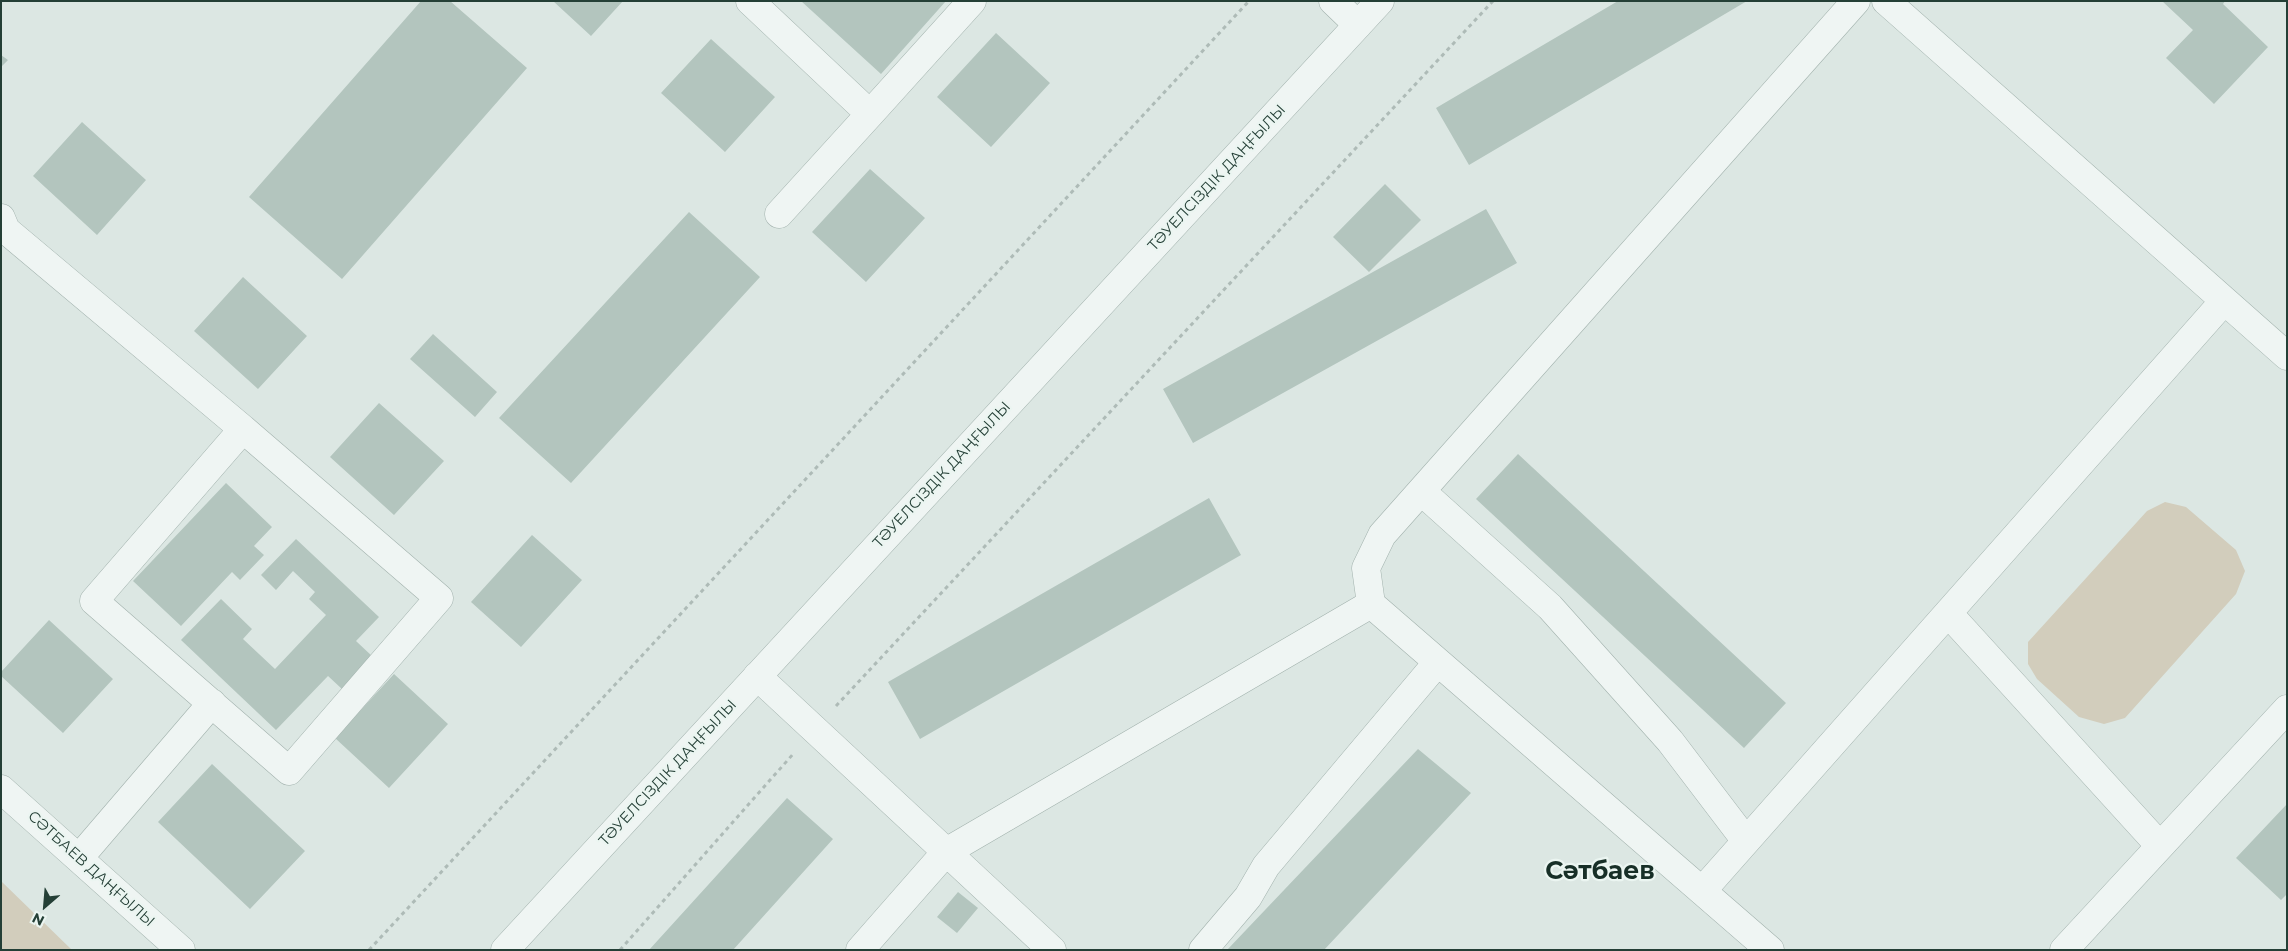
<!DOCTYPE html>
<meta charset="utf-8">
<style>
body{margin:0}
#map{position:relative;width:2288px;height:951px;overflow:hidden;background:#dce7e3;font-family:Montserrat,sans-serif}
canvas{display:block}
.frame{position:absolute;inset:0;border:2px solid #243f36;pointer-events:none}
.north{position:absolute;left:20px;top:881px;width:50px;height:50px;-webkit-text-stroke:4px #ebf5f1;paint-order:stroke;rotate:207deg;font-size:14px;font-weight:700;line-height:20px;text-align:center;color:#243f36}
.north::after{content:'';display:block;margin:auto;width:18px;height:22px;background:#243f36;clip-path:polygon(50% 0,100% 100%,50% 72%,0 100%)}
</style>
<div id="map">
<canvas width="2288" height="951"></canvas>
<div class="frame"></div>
<div class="north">N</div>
</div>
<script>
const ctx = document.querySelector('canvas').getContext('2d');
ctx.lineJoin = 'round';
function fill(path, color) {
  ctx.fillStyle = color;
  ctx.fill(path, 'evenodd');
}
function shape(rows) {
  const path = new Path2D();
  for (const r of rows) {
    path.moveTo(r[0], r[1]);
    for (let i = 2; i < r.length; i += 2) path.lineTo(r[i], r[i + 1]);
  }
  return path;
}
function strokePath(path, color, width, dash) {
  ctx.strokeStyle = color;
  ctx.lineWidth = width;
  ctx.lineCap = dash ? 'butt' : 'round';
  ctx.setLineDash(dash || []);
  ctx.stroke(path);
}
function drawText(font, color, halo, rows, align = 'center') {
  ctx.font = font + ' Montserrat,sans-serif';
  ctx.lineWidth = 4.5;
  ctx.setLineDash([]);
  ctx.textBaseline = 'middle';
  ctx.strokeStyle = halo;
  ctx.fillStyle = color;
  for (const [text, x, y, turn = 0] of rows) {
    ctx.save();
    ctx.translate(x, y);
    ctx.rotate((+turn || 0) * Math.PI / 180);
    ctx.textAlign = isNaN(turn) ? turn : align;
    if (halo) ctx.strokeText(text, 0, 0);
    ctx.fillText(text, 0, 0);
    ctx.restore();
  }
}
fill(shape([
 [2165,502,2186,507,2236,550,2245,571,2236,594,2125,718,2104,724,2079,717,2037,679,2028,664,2028,642,2147,511],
 [1,881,72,950,1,950]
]), '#d2cdbc');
fill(shape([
 [421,1,450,1,527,68,342,279,249,197],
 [553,1,623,1,591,36],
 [801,1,946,1,881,74],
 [1618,1,1747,1,1469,165,1436,108],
 [2162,1,2225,1,2223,4,2268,47,2214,104,2166,58,2193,30],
 [996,33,1050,83,991,147,937,97],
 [711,39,775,97,725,152,661,93],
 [1,55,8,60,1,67],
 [82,122,146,180,97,235,33,176],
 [870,169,925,218,866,282,812,232],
 [1385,184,1421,220,1369,272,1333,237],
 [1486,209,1517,263,1193,443,1163,389],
 [689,212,760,277,571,483,499,418],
 [243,277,307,336,258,389,194,331],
 [433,334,497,392,475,417,410,359],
 [379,403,444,461,394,515,330,457],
 [1518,454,1786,703,1744,748,1476,499],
 [226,483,272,527,254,546,264,555,240,580,232,572,181,626,133,581],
 [1209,498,1241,555,920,739,888,682],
 [532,535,582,580,521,647,471,602],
 [296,539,379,617,356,641,373,657,342,689,328,676,276,730,181,640,221,599,252,629,243,639,275,669,326,615,309,599,315,592,293,571,276,590,261,575],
 [49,620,113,679,63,733,1,676,1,672],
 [394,674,448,724,389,788,335,738],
 [1418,749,1471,793,1324,950,1227,950],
 [212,764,305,851,250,909,158,822],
 [787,798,833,839,733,950,649,950],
 [2287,804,2287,894,2281,900,2236,858],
 [958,892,978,908,957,933,937,917]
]), '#b3c5be');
const minor = shape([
 [750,1,870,114,779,214],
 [1333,1,1358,25],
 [1886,1,2287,356],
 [870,114,972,1],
 [1,218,6,230,243,429],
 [243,429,439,598,289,771,94,601,243,429],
 [1421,491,1550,607,1670,741,1746,841],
 [1948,613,2160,846],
 [757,676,1052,950],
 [1,789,181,950],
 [79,858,212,703],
 [1702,891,2224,301],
 [505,950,1380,1],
 [860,950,946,852,1371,604],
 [1203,950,1248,897,1266,866,1437,663],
 [1770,950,1371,604,1366,568,1382,535,1856,1],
 [2064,950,2287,709]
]);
strokePath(minor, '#a1b1ac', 29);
strokePath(shape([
 [836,706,1493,1],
 [369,950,1249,1],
 [620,950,794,753]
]), '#aebbb7', 3, [4, 4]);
strokePath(minor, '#eff5f3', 28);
drawText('15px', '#243f36', '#ebf5f1', [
 ["ТӘУЕЛСІЗДІК ДАҢҒЫЛЫ",1217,178,-47],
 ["ТӘУЕЛСІЗДІК ДАҢҒЫЛЫ",942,475,-47],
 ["ТӘУЕЛСІЗДІК ДАҢҒЫЛЫ",668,773,-47],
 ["СӘТБАЕВ ДАҢҒЫЛЫ",91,869,42]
]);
drawText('bold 25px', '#172f27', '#ebf5f1', [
 ["Сәтбаев",1600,872]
]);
</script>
